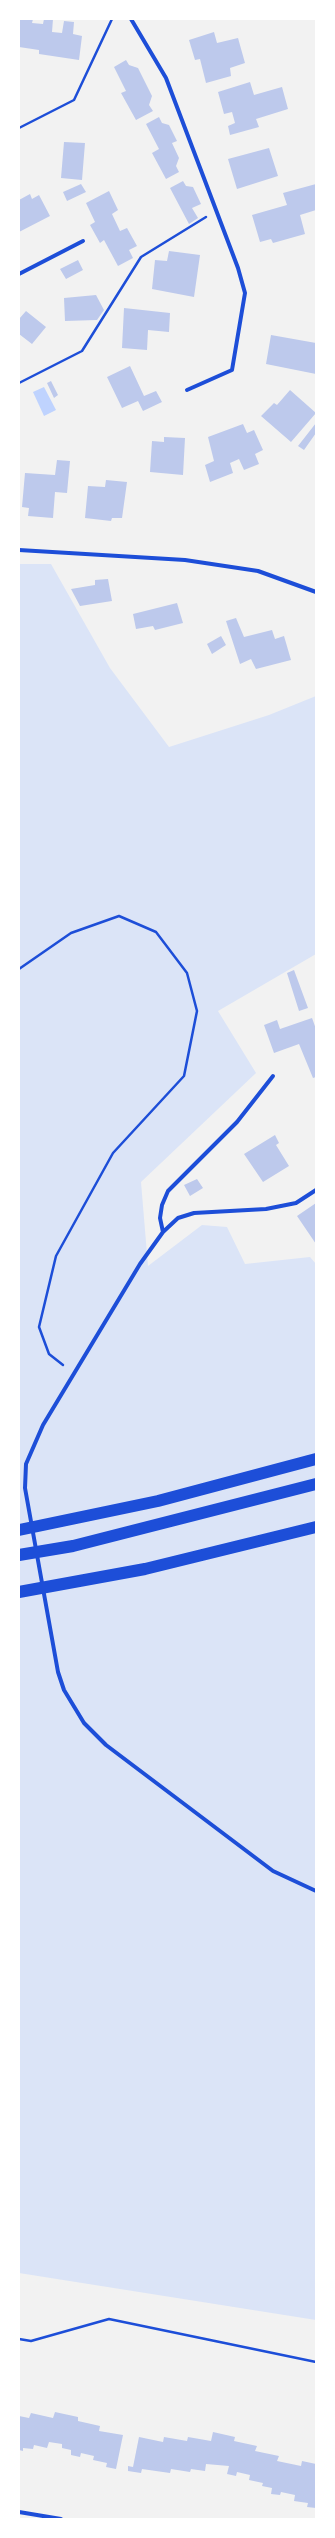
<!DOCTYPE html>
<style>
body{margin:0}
#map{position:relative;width:335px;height:2538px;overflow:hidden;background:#f2f2f2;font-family:Poppins,sans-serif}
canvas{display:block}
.frame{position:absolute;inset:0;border:20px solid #fff;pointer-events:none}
</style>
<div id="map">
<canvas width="335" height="2538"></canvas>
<div class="frame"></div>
</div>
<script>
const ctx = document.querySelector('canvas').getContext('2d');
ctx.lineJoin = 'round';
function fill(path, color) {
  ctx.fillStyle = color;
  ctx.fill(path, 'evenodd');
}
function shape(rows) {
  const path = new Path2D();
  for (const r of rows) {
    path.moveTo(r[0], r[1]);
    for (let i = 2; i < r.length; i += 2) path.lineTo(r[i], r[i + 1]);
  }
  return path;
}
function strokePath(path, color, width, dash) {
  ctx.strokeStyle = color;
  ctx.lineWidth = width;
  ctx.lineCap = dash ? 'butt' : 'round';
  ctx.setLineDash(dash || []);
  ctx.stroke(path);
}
fill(shape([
 [19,564,51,564,110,668,169,747,269,715,316,696,316,954,218,1011,256,1073,141,1182,148,1266,202,1225,227,1227,245,1264,310,1257,316,1264,316,2320,19,2273]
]), '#dbe4f7');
fill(shape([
 [44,387,56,410,44,416,33,392]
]), '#bfd3fe');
fill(shape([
 [19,19,33,19,32,23,43,24,44,19,53,19,52,32,62,33,64,21,74,22,73,34,82,36,79,60,39,54,39,50,19,47],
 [214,32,217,43,238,38,245,63,230,68,231,76,206,83,200,59,195,60,189,40],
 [126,60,129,65,138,68,152,96,149,105,153,111,136,120,121,93,126,91,114,67],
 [250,82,254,95,282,87,288,109,256,119,259,127,230,135,228,126,235,123,232,112,224,114,218,92],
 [159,117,162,123,169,125,177,141,172,143,179,158,176,166,179,172,166,179,152,153,159,149,146,124],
 [64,142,85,143,82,180,61,178],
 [269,148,278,176,237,189,228,159],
 [183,181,186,186,193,187,201,204,192,208,198,218,189,224,170,188],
 [81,184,86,192,67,201,63,192],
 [316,184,316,210,300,215,305,234,273,243,271,239,260,242,252,215,287,205,283,193],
 [109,191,118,210,112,214,120,231,127,228,137,246,129,250,133,258,118,266,104,240,100,243,90,225,95,222,86,203],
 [30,194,32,199,39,195,50,216,19,232,19,200],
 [169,251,200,255,194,297,152,289,155,260,167,261],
 [78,260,83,270,66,279,60,269],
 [96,295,104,310,97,320,65,321,64,298],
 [124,308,170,313,169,332,148,330,147,350,122,348],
 [26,311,46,327,32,344,19,334,19,319],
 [271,335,316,343,316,374,266,364],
 [130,366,144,396,156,391,162,402,143,411,138,401,122,408,107,377],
 [51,381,58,395,54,398,47,383],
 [290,390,316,413,291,442,261,416,274,403,277,405],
 [316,423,316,433,304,450,298,446],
 [243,424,247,433,254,430,263,450,255,454,259,464,244,470,239,459,230,463,233,473,210,482,205,465,214,461,208,437],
 [164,437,185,438,183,475,150,472,152,441,164,442],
 [57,460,70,461,67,493,55,492,53,518,28,516,29,508,22,507,25,473,55,475],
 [106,480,127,482,122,518,112,518,111,521,85,518,88,486,105,487],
 [108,579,112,601,80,606,71,589,95,585,95,580],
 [177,603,183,623,155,630,153,626,136,629,133,614],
 [236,618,244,637,272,630,275,639,284,636,291,660,256,669,251,659,240,664,226,621],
 [221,636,226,645,212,654,207,644],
 [294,970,308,1008,299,1011,287,973],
 [312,1018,316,1029,316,1077,313,1078,299,1044,274,1053,264,1025,277,1020,280,1029],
 [275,1135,279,1143,276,1145,289,1166,263,1182,244,1154],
 [197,1179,203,1188,190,1196,184,1185],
 [316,1203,316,1244,297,1216],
 [55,2412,78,2417,78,2421,100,2426,99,2431,123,2435,116,2469,106,2467,107,2463,93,2460,94,2456,81,2453,80,2457,71,2455,71,2450,62,2448,62,2444,49,2442,47,2448,34,2445,33,2449,23,2448,23,2451,19,2450,19,2416,29,2418,31,2413,53,2418],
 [213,2432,235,2437,234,2441,257,2446,255,2451,279,2456,277,2461,301,2466,302,2461,316,2464,316,2508,307,2507,308,2503,294,2501,295,2495,281,2492,280,2495,271,2494,272,2488,262,2486,263,2483,249,2480,250,2475,237,2472,236,2476,227,2474,229,2466,206,2464,205,2471,191,2469,190,2472,171,2469,170,2473,142,2469,141,2473,128,2471,128,2466,133,2467,139,2437,163,2442,164,2437,187,2441,188,2437,211,2441]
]), '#bdc9ec');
strokePath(shape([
 [19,128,74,100,112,19],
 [19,383,82,351,141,257,206,217],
 [19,969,71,933,119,916,156,932,187,973,197,1011,184,1076,113,1153,56,1256,39,1327,49,1354,63,1365],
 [19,2339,31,2341,109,2319,316,2362]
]), '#1d4ed8', 2.5);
strokePath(shape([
 [131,19,166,78,238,268,245,293,232,370,187,390],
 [19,274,83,241],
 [19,550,185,560,258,571,316,592],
 [316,1190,296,1203,266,1209,194,1213,178,1218,163,1232,140,1264,43,1425,26,1464,25,1488,58,1672,64,1690,84,1723,106,1745,273,1871,316,1891],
 [163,1232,160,1218,162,1205,168,1191,237,1122,273,1076],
 [19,2512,61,2519]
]), '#1d4ed8', 4);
strokePath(shape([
 [19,1530,158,1501,316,1459],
 [19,1555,73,1546,316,1484],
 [19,1592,145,1569,316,1527]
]), '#1d4ed8', 12);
</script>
